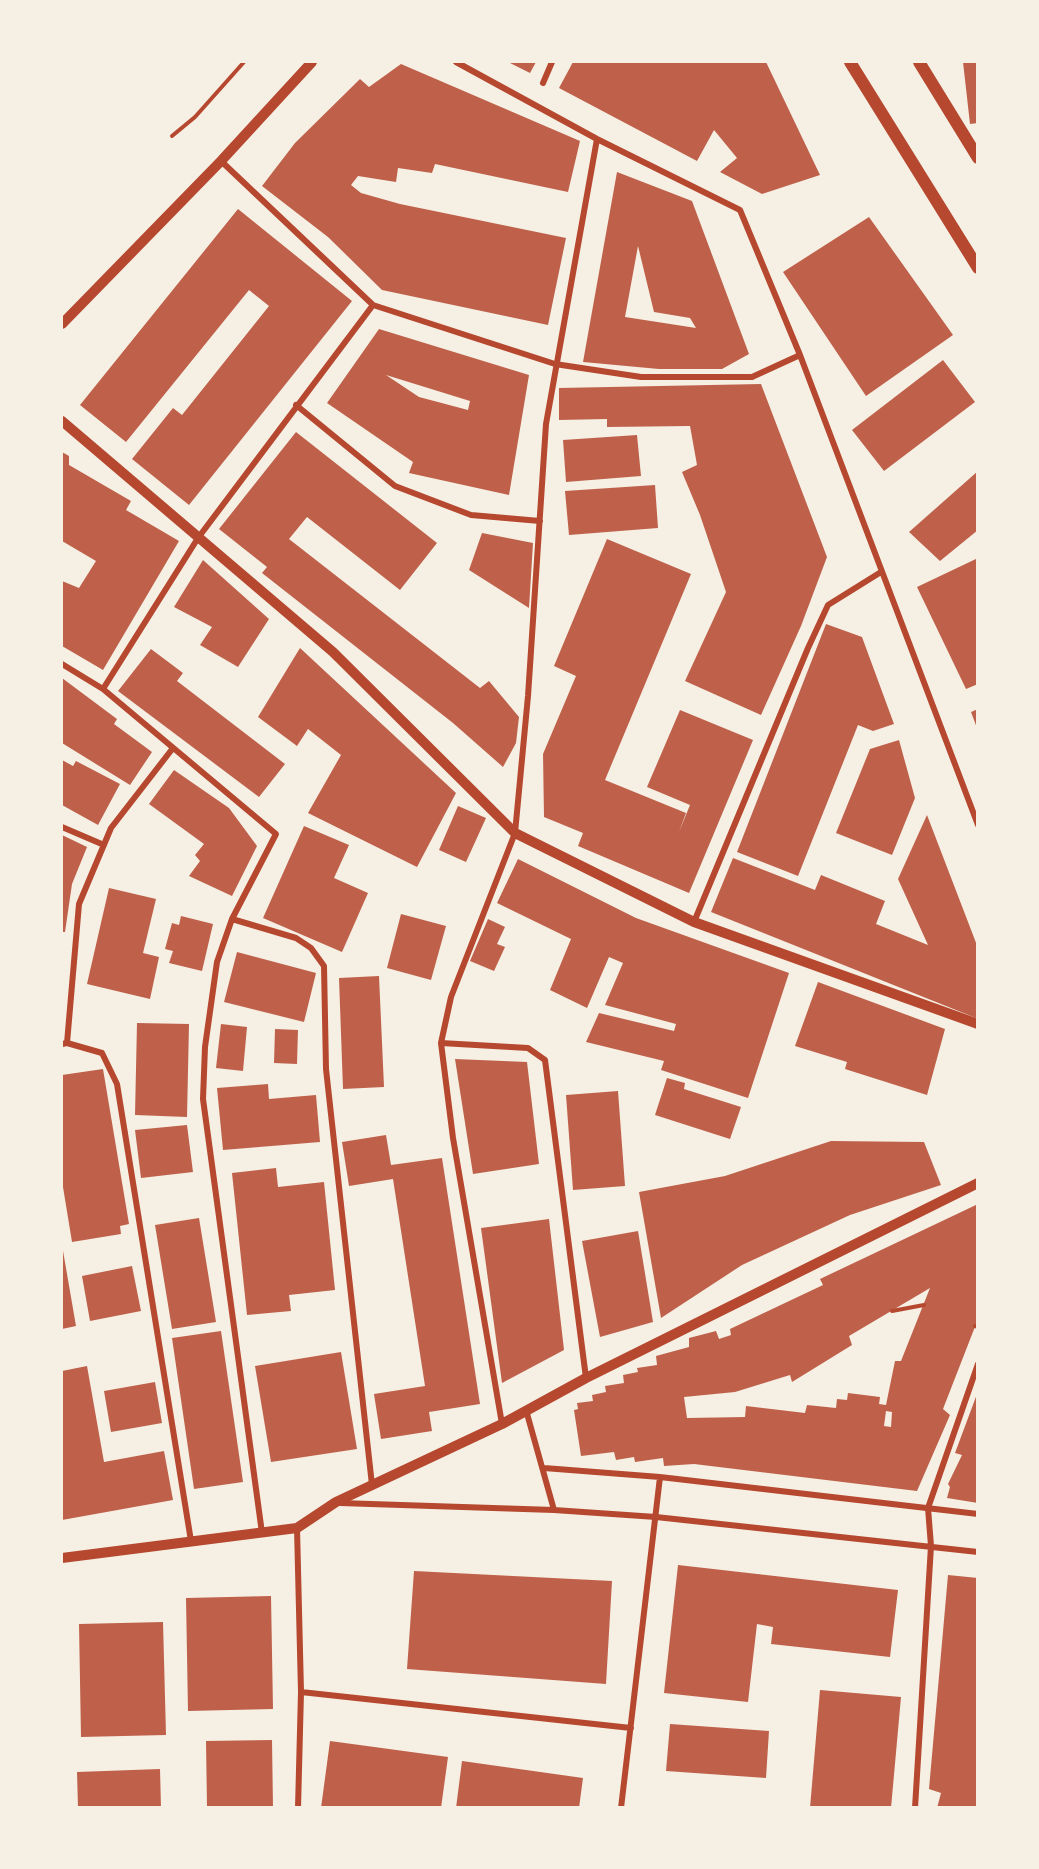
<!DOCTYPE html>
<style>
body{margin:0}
#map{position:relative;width:1039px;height:1869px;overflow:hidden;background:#f6efe4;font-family:Commissioner,sans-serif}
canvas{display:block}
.frame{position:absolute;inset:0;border:63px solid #f6efe4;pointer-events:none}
</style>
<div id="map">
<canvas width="1039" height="1869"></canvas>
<div class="frame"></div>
</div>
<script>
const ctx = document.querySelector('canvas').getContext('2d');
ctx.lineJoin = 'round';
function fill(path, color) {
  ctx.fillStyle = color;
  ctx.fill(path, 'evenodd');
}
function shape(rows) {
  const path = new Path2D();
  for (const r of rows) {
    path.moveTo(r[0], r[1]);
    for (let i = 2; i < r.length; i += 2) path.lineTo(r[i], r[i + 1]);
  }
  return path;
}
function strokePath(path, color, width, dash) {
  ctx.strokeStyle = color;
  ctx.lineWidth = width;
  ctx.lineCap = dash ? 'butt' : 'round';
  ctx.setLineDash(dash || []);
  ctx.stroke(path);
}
fill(shape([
 [508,62,536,62,530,73],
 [573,62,766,62,820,175,762,194,720,172,737,158,714,130,697,161,559,88],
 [963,62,978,62,978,123,970,124],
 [401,64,580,141,568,192,435,164,432,173,398,168,396,182,358,176,351,185,361,193,400,204,566,238,548,325,382,290,328,237,262,186,295,143,360,79,369,87],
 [617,172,692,201,749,354,722,369,659,369,583,362],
 [638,246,654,312,690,318,696,328,625,317],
 [238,209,352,301,189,505,132,459,173,408,182,415,269,306,249,290,126,442,80,405],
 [869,217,953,335,866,396,783,272],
 [379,329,529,375,509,495,409,473,413,462,327,403],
 [386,375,470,401,468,410,419,397],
 [943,360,975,402,884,471,852,430],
 [761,384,827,557,801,626,761,715,685,681,726,592,700,515,682,472,697,465,690,426,607,427,607,419,559,420,559,388],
 [296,432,437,543,400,590,307,517,289,539,480,688,489,681,519,717,516,743,503,767,453,723,262,573,267,567,219,529],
 [637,435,641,476,566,482,563,440],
 [62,452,69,456,69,465,131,501,126,510,179,541,103,670,62,646,62,581,79,588,96,561,62,541],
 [978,471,978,530,940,561,909,532],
 [655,485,658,528,569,535,565,491],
 [482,533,533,543,529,608,469,570],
 [607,539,691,574,605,780,686,813,679,832,690,805,647,787,680,710,753,740,689,893,578,846,583,833,544,817,543,754,576,676,554,666],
 [978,558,978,684,966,689,917,587],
 [203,560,269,619,238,667,200,645,212,627,174,607],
 [826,624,862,637,894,724,873,731,858,725,798,876,737,852],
 [300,648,456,793,417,867,308,813,341,755,308,729,297,746,258,717],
 [151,649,183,673,177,681,285,764,259,797,118,691],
 [62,678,117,719,114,724,152,752,130,785,62,743],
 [978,709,978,728,977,728,971,712],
 [899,740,915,798,892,855,836,833,870,749],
 [62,760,73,766,76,761,120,784,98,825,62,805],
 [174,770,229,808,257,846,232,896,189,876,200,861,195,855,204,844,149,804],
 [458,806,486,818,466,862,439,850],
 [927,815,978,948,976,1018,711,912,733,858,815,890,821,875,885,901,876,924,928,945,898,879],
 [304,826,349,845,334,878,368,893,342,952,263,918],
 [62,835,87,847,72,884,65,932,62,932],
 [518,859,636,918,789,973,748,1098,661,1070,664,1061,586,1042,599,1013,674,1031,676,1024,605,1005,623,963,609,957,587,1008,550,990,571,939,497,903],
 [109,888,156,899,143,953,159,957,150,999,87,984],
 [401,914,446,926,431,980,387,968],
 [181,916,213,924,202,971,169,963,173,951,165,949,172,923,179,925],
 [488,919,505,927,497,944,505,947,494,971,470,961],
 [237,952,316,973,304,1022,224,1002],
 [379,976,384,1087,343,1089,339,978],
 [818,982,945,1029,927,1095,845,1069,847,1062,795,1046],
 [137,1023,189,1024,187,1117,135,1115],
 [221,1024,247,1027,243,1071,216,1068],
 [275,1029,298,1030,297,1064,274,1063],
 [455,1059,527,1062,539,1164,473,1174],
 [103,1069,129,1224,120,1226,121,1234,72,1242,62,1181,62,1075],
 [667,1078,685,1083,684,1089,741,1107,730,1139,655,1115],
 [268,1084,269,1099,316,1095,320,1142,223,1150,217,1088],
 [618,1091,625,1186,573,1190,566,1095],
 [187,1125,193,1172,141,1178,135,1130],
 [386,1135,391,1165,442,1158,480,1404,429,1412,432,1431,381,1439,374,1394,425,1386,393,1179,349,1186,342,1142],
 [831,1141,924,1142,941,1185,850,1215,742,1265,661,1318,639,1192,725,1176],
 [276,1168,278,1187,324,1182,335,1290,289,1295,291,1311,247,1315,232,1173],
 [978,1204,978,1319,943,1409,950,1415,917,1491,694,1464,664,1466,663,1458,635,1462,634,1457,616,1460,614,1452,581,1456,574,1410,578,1409,577,1403,593,1401,592,1395,606,1392,605,1386,624,1383,623,1375,638,1372,637,1368,657,1365,656,1356,689,1347,689,1338,716,1331,719,1339,731,1335,730,1329,823,1285,820,1279],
 [930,1288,901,1361,895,1361,886,1405,879,1404,880,1397,848,1393,847,1400,837,1399,836,1408,807,1405,805,1413,746,1406,745,1417,687,1418,684,1397,735,1392,790,1375,792,1382,852,1345,849,1336],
 [886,1411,892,1412,891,1427,884,1426],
 [199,1218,216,1322,172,1329,155,1225],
 [549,1219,564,1350,502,1383,481,1228],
 [638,1231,653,1322,600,1337,582,1241],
 [62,1245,76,1326,62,1329],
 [132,1266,141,1311,90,1321,82,1276],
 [221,1331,243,1482,194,1489,172,1338],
 [341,1352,357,1449,271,1462,255,1366],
 [87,1366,104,1462,164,1451,173,1500,62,1520,62,1371],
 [155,1382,162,1423,111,1432,104,1391],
 [977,1394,978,1394,978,1503,947,1498,950,1487,948,1484,962,1455,955,1453],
 [678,1565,898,1590,890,1657,771,1644,773,1627,757,1624,748,1702,664,1693],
 [414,1571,612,1581,606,1684,407,1669],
 [948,1575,978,1578,978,1808,937,1808,941,1793,929,1789],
 [271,1596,273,1709,188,1711,186,1598],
 [163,1622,166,1735,81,1737,79,1624],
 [820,1690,901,1697,891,1808,810,1808],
 [670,1724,769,1731,766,1778,666,1771],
 [272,1740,273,1808,207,1808,206,1741],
 [330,1741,448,1757,441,1808,321,1808],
 [462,1761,583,1778,579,1808,456,1808],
 [160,1769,161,1808,78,1808,77,1772]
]), '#bf614a');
strokePath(shape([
 [172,136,195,117,244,62],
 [892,1311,924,1305],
 [975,1326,978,1327]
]), '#b5482f', 4);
strokePath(shape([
 [456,62,597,139,740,210,800,355,978,825],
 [543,83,552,62],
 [221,161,373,305,555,364,641,377,752,377,800,355],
 [296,405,395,486,471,515,540,521],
 [62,664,103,689],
 [62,827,104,845],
 [232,919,296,938,311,948,324,966,326,1069,372,1485],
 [694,922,808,648,828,605,881,572],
 [67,1043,79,904,111,828,173,748],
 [441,1043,528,1048,545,1060,586,1378],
 [62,1044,67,1043,102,1053,117,1084,191,1541],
 [526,1410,554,1510],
 [502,1424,453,1138,441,1043,451,997,515,833,528,696,546,424,597,139],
 [544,1468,660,1477,978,1514],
 [340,1503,554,1510,656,1517,978,1552],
 [297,1528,301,1692,298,1808],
 [262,1533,203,1099,205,1047,217,962,232,919,276,834,103,689,198,538,373,305],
 [301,1692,631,1728],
 [621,1808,660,1477],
 [915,1808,931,1546,928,1508,978,1364]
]), '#b5482f', 6);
strokePath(shape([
 [62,324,221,161,312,62],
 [62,421,333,652,515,833,694,922,978,1024],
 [62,1558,297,1528,336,1502,502,1424,586,1378,978,1183]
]), '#b5482f', 10);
strokePath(shape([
 [850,62,978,268],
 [919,62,978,158]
]), '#b5482f', 12);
</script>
